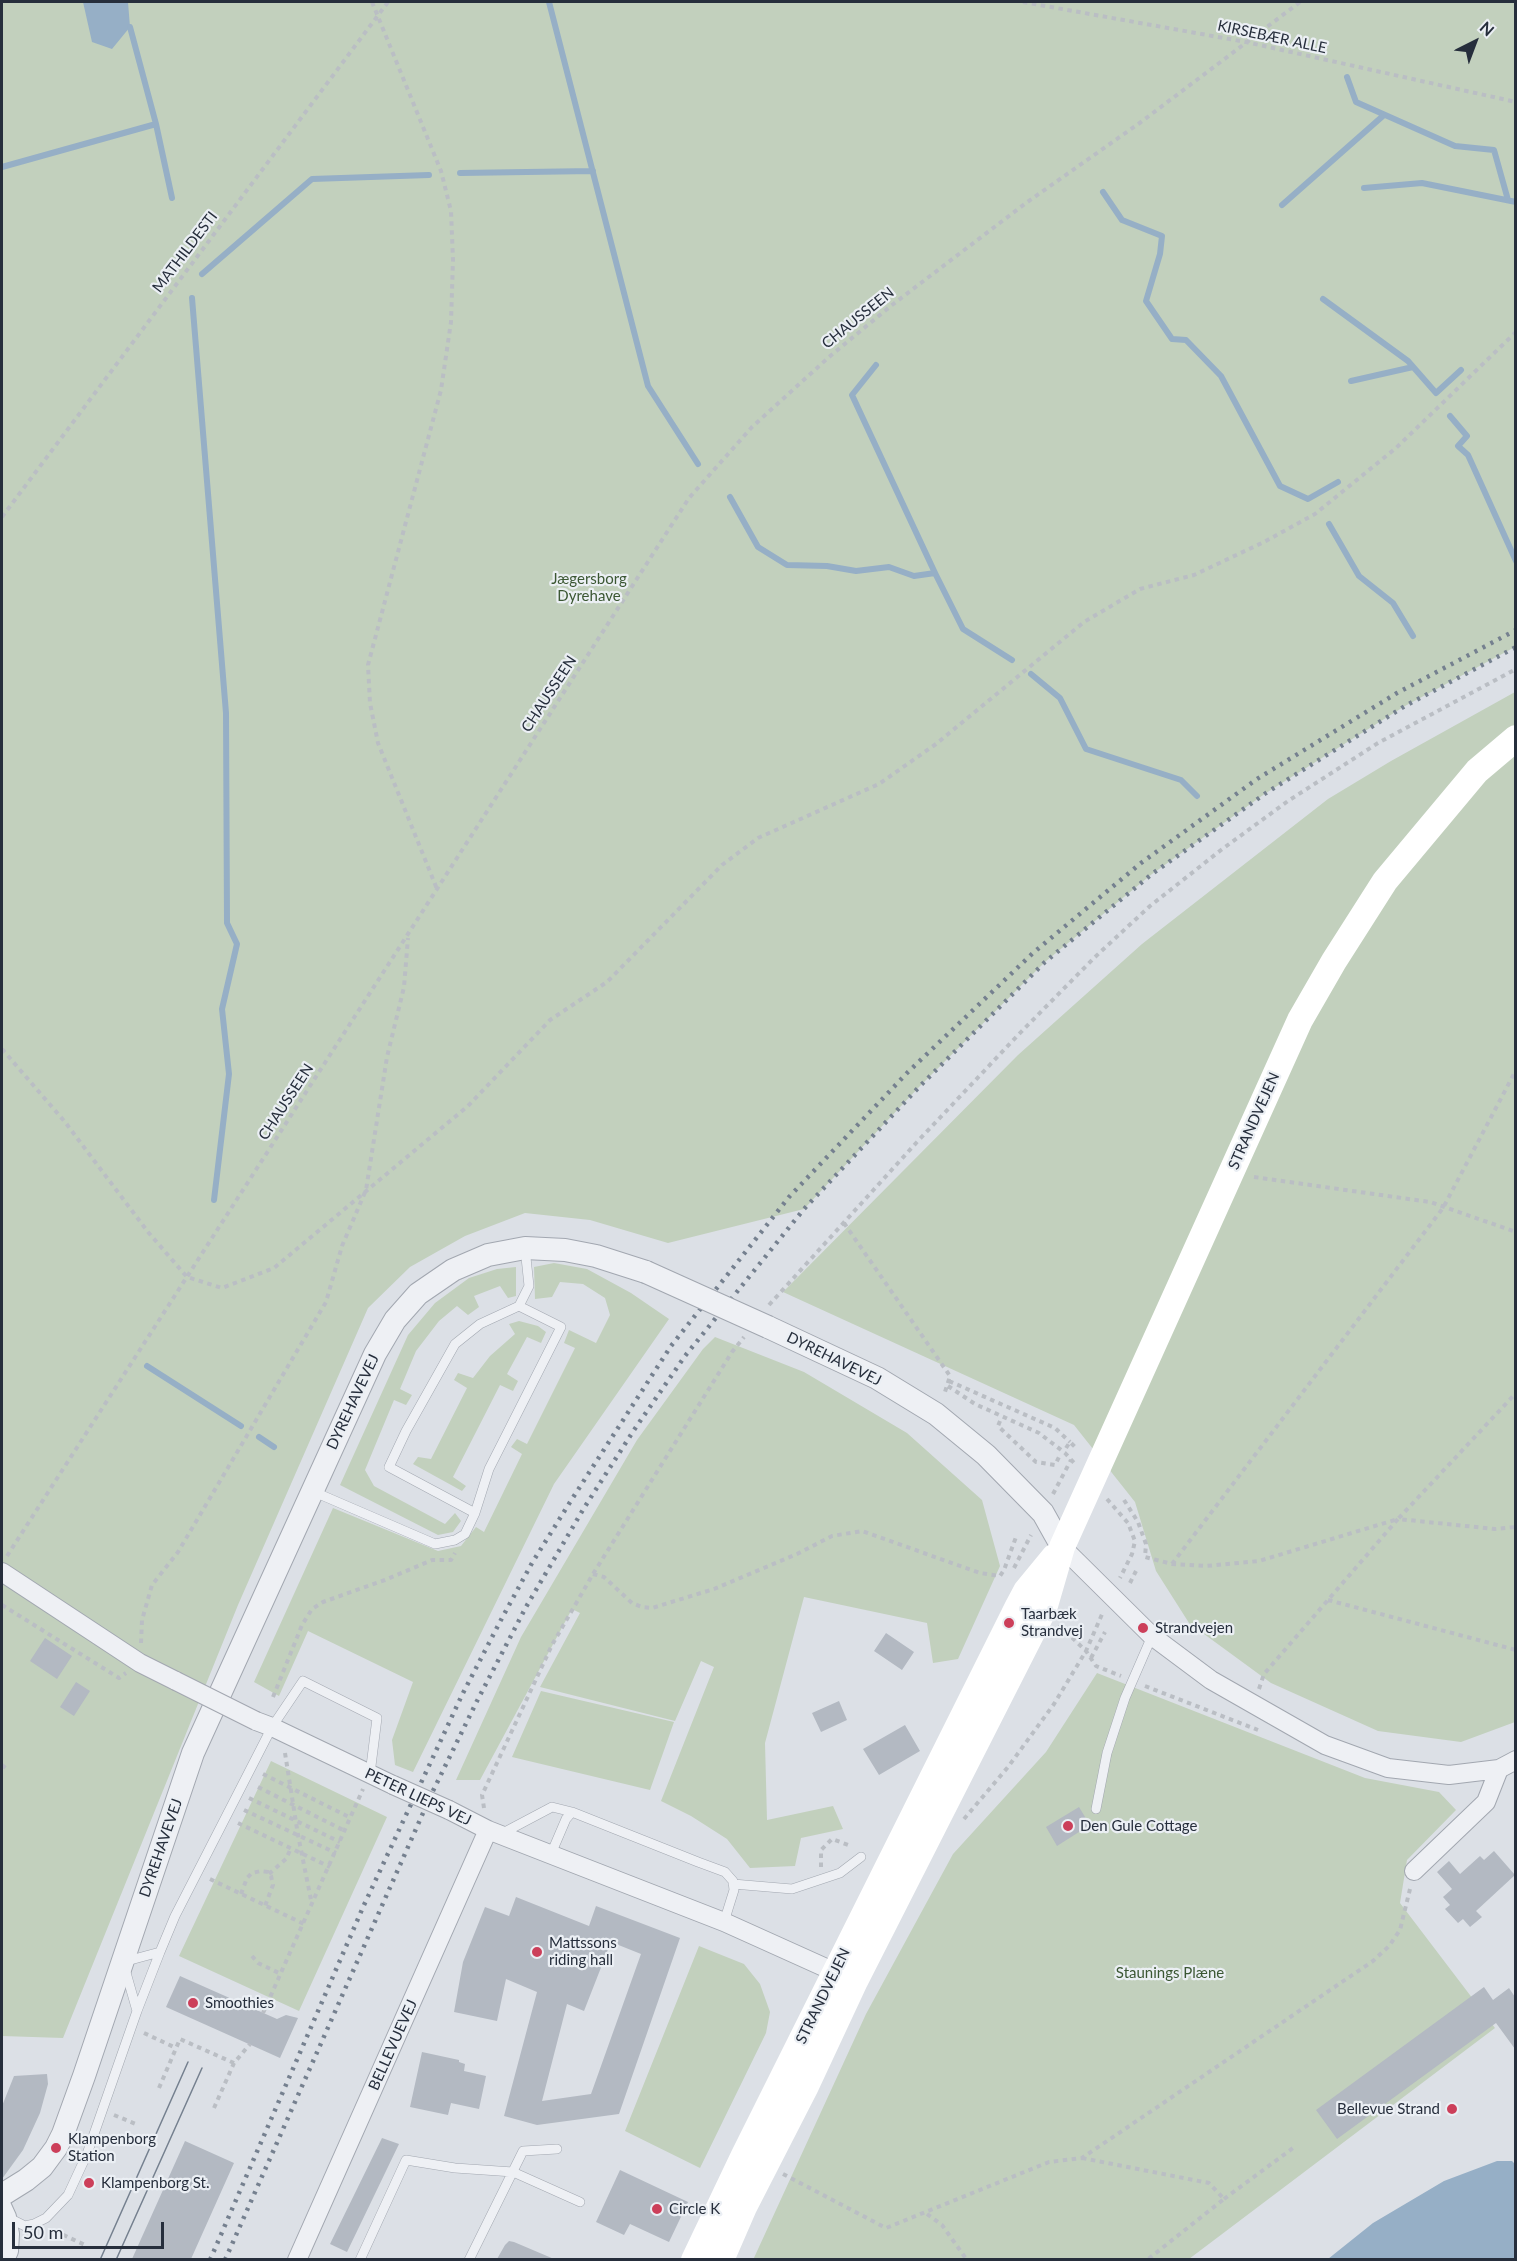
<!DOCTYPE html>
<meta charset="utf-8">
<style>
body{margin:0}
#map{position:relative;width:1517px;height:2261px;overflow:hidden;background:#dce0e6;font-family:Lato,sans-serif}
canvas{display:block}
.frame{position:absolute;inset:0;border:3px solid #262e3c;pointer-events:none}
.north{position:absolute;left:1445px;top:12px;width:60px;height:60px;-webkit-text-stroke:4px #ebeff4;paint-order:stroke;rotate:42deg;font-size:16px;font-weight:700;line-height:24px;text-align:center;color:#262e3c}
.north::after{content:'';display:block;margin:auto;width:21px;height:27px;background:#262e3c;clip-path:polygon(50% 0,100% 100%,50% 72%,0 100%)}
.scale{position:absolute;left:12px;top:2222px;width:152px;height:27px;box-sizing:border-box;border:3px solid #262e3c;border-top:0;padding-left:8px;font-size:18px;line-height:21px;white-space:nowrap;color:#262e3c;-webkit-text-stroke:4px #ebeff4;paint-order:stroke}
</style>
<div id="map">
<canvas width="1517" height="2261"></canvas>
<div class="frame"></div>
<div class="north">N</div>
<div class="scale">50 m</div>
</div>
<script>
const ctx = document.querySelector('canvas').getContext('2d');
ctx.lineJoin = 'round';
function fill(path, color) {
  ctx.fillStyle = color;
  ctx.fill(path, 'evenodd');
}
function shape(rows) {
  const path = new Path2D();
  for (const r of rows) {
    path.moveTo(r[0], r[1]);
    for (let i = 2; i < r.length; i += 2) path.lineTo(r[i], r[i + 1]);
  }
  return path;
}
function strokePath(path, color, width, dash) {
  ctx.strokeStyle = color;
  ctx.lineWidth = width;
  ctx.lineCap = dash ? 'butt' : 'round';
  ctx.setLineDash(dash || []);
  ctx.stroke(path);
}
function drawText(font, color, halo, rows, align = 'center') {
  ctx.font = font + ' Lato,sans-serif';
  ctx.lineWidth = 4.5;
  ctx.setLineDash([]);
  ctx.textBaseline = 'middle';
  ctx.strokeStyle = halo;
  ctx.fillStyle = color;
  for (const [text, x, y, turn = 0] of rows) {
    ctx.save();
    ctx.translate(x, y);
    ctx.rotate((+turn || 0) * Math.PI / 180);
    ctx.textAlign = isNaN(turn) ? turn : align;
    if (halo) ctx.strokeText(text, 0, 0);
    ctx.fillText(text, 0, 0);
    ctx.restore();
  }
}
fill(shape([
 [2,2,1515,2,1515,647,1405,706,1266,793,1152,874,1045,962,919,1087,804,1209,668,1243,590,1220,525,1213,465,1236,410,1267,368,1308,238,1605,63,2038,2,2036],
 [1515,692,1515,1722,1461,1742,1378,1731,1271,1683,1189,1623,1156,1571,1135,1502,1074,1425,783,1292,1018,1055,1142,944,1328,799,1391,761],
 [554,1263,587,1269,631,1293,669,1319,554,1484,413,1772,395,1765,392,1740,413,1682,308,1631,279,1696,254,1682,333,1508,438,1551,461,1546,476,1527,484,1532,522,1454,511,1447,517,1439,527,1444,575,1348,564,1343,569,1330,596,1343,610,1315,605,1298,583,1284,560,1282,552,1297,535,1299,534,1267],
 [516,1267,516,1296,508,1298,500,1286,474,1296,479,1307,468,1315,457,1306,439,1321,416,1351,400,1389,412,1395,406,1405,394,1400,365,1470,374,1486,445,1524,455,1513,461,1521,453,1532,438,1535,340,1485,408,1335,435,1303,469,1278,497,1269],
 [519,1321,538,1326,546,1332,541,1343,527,1337,507,1374,518,1381,513,1391,500,1385,453,1477,466,1486,462,1491,413,1464,418,1457,431,1459,467,1388,454,1380,458,1373,473,1378,490,1356,515,1334,509,1324],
 [715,1337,804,1372,907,1433,982,1500,1000,1566,958,1659,933,1663,927,1623,804,1597,765,1743,767,1820,833,1806,843,1829,801,1838,795,1866,750,1868,727,1839,691,1816,661,1801,714,1667,701,1661,675,1721,540,1687,580,1613,572,1609,480,1780,456,1780,521,1637,637,1440,703,1349],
 [1097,1673,1365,1778,1439,1792,1456,1810,1407,1860,1400,1903,1495,2028,1189,2259,753,2260,866,2014,953,1854,1046,1752],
 [541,1691,674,1722,650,1790,512,1757],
 [271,1761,387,1817,299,2011,179,1956],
 [699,1946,744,1964,760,1984,770,2012,766,2033,700,2168,625,2131]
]), '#c2d0bd');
fill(shape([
 [83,2,128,2,130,27,112,49,92,42],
 [1497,2161,1512,2161,1515,2164,1515,2259,1328,2259,1373,2223,1444,2181]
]), '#96afc6');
strokePath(shape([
 [549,2,648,386,698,464],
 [130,27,156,124,172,198],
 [1347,77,1356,102,1455,146,1494,150,1508,200],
 [2,167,156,124],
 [460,173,593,171],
 [1364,188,1422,183,1516,202],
 [1103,192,1122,220,1162,236,1160,254,1146,301,1172,339,1186,340,1221,376,1280,486,1308,499,1338,482],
 [1282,205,1384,115],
 [202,274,312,179,429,175],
 [192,298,226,713,227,923,237,944,222,1009,229,1074,214,1200],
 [1323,299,1408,361,1436,393,1461,370],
 [876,365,852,395,935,573],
 [1351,381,1413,367],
 [1450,416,1467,436,1458,446,1468,455,1516,561],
 [730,497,758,547,787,565,827,566,856,571,889,567,914,576,935,573,963,629,1012,660],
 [1329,524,1359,576,1393,603,1413,636],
 [1031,674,1060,698,1086,749,1181,780,1197,796],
 [147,1366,241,1426],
 [259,1437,274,1447]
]), '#96afc6', 6);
fill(shape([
 [886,1633,914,1652,902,1670,874,1651],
 [45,1638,72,1656,57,1679,30,1661],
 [76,1682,90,1691,74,1716,60,1707],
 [839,1701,847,1720,821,1732,812,1713],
 [905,1725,920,1751,879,1775,863,1749],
 [1079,1807,1090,1825,1057,1846,1046,1827],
 [1494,1851,1515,1875,1476,1911,1482,1917,1470,1927,1463,1919,1458,1923,1445,1909,1450,1905,1443,1897,1452,1889,1437,1872,1449,1861,1460,1874,1480,1856,1484,1860],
 [516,1897,589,1926,596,1906,680,1938,619,2114,537,2125,504,2116,537,1992,506,1979,497,2021,454,2012,463,1962,485,1907,509,1916],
 [611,1942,641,1954,591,2094,542,2101,567,2004,584,2011],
 [180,1976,277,2019,286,2015,298,2018,280,2058,166,2007],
 [1484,1987,1493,2000,1509,1988,1515,1997,1515,2049,1496,2023,1337,2139,1316,2110],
 [422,2052,459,2060,459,2062,465,2064,464,2071,486,2076,479,2109,451,2103,448,2115,410,2107],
 [47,2074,48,2084,40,2113,23,2150,2,2179,2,2106,14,2076],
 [382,2138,399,2144,347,2252,330,2244],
 [185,2141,234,2163,191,2259,132,2259],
 [620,2170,688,2202,669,2242,630,2224,624,2235,596,2222],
 [509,2241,514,2242,554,2259,497,2259,505,2245]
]), '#b3b9c2');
const service = shape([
 [519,1306,561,1327,489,1469,475,1513,389,1467,406,1431,455,1344,480,1324,519,1306,529,1286,525,1248],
 [312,1491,435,1544,455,1540,465,1534,475,1513],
 [1096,1809,1107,1753,1125,1698,1152,1636],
 [501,1834,552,1807,572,1812],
 [551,1854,566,1819,572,1812,698,1862,725,1872,733,1881,734,1890,724,1922],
 [733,1884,792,1889,840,1873,861,1857],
 [137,2011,160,1952],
 [7,2217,25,2226,34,2224,46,2218,68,2195,87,2154,137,2011,123,1962,160,1952,175,1916,272,1727,303,1681,377,1718,370,1774],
 [360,2260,406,2160,455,2168,513,2172,580,2202],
 [469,2260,523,2151,557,2149]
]);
const minor = shape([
 [1062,1547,1152,1636,1211,1680,1325,1745,1388,1768,1449,1775,1499,1769,1516,1760],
 [2,1572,140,1663,176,1681],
 [256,1721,272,1727,393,1785],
 [449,1810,488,1830,724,1922,846,1977],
 [1414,1871,1486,1802,1499,1769],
 [2,2206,7,2217,10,2234,9,2251,5,2260],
 [297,2260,488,1830]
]);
const tertiary = shape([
 [768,1327,877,1378,936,1414,986,1455,1043,1513,1062,1547],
 [2,2195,26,2180,42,2167,56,2148,63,2134,84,2076,193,1753,375,1354,395,1320,418,1294,453,1270,488,1255,525,1248,565,1250,596,1256,646,1272]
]);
strokePath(service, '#a2a7b0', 10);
strokePath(minor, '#a2a7b0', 20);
strokePath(tertiary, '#a2a7b0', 24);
strokePath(shape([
 [372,2,441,171,451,211,453,260,451,322,441,390,368,665,370,703,378,743,437,889],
 [1023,2,1246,42,1516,102],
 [2,517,388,2],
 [2,1049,65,1122,148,1232,187,1277,222,1288,274,1268,468,1106,550,1020,607,982,722,865,758,838,879,784,936,744,1084,622,1140,589,1194,575,1264,542,1315,514,1396,448,1516,332],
 [1254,1177,1430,1202,1516,1232],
 [844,1223,950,1376,944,1395],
 [769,1305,917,1142,1019,1034,1095,957,1150,906,1221,850,1288,801,1378,743,1516,669],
 [949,1381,1055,1428,1070,1442],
 [948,1386,975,1404,1039,1433,1065,1453,1076,1465],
 [1000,1421,998,1426,1036,1462,1055,1465,1060,1455],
 [1066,1448,1070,1442,1076,1448],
 [1053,1494,1071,1460],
 [1107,1499,1128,1523,1135,1541,1132,1554,1120,1578],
 [1124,1500,1138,1522,1146,1544,1145,1557,1172,1564,1206,1566,1259,1561,1398,1519,1516,1393],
 [7,1556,689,498,752,427,829,357,892,305,1026,203,1141,122,1300,2],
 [1172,1564,1443,1208,1516,1070],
 [1014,1568,1031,1535],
 [593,1574,604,1577,632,1603,642,1607,652,1608,714,1589,797,1554,832,1536,862,1531,980,1573,1000,1576,1004,1570,1016,1537],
 [1130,1583,1136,1571],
 [1328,1600,1516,1650],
 [2,1605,119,1678,126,1673],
 [1059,1625,1086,1651,1096,1666,1121,1676],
 [141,1643,142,1620,152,1585,178,1552,326,1302,342,1246,366,1190,387,1057,404,987,408,938],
 [1091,1658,1105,1632],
 [1145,1686,1258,1730],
 [1259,1689,1264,1674,1398,1519,1495,1529,1516,1527],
 [273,1697,302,1625,312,1609,323,1602,385,1580,432,1560,451,1560,455,1553],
 [285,1753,298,1835,312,1905],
 [2,1765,8,1770],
 [263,1774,351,1818],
 [258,1787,345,1831],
 [249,1798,340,1842],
 [484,1808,482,1795,552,1645,593,1574,732,1352,744,1337],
 [244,1810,336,1853],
 [964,1819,1008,1767,1054,1704,1086,1651,1103,1612],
 [238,1823,330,1867],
 [821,1867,821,1850,832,1839,851,1846],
 [269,1874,286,1859,291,1848],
 [210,1879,304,1924],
 [241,1894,247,1878,252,1873,261,1871,268,1872,271,1876,273,1885,265,1906],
 [252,1956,258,1963,281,1974],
 [263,2013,363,1789],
 [144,2033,176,2048],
 [159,2088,180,2039,234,2063],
 [214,2108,234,2063,250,2044],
 [114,2115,138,2125],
 [1082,2158,1209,2183,1224,2199,1147,2260],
 [783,2174,886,2228,1049,2162,1082,2158,1373,1961,1389,1946,1400,1930,1410,1889],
 [1224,2199,1293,2148],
 [927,2214,942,2225,967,2260],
 [55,2231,85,2245]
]), '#babec4', 4, [4.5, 4.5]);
strokePath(service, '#eef0f4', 9);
strokePath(minor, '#eef0f4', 18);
strokePath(tertiary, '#eef0f4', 22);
strokePath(shape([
 [694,2260,744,2155,1018,1606,1026,1591,1054,1557],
 [721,2260,744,2207,806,2086,855,1981,1044,1609,1062,1547,1300,1020,1334,961,1385,881,1477,771,1516,738]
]), '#fff', 26);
strokePath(shape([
 [100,2260,188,2062],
 [116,2260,202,2068]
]), '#75808f', 1.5);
strokePath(shape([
 [210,2260,364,1905,462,1695,502,1618,532,1563,572,1499,671,1346,789,1197,908,1072,1033,953,1141,863,1257,779,1397,693,1516,630],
 [225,2260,431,1795,477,1701,526,1607,584,1508,634,1430,685,1356,804,1209,919,1087,1045,962,1152,874,1266,793,1405,706,1516,647]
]), '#75808f', 4.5, [3, 6]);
const minorBridge = shape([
 [176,1681,256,1721],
 [393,1785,449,1810]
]);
const tertiaryBridge = shape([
 [646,1272,768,1327]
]);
strokePath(minorBridge, '#a2a7b0', 20, []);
strokePath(tertiaryBridge, '#a2a7b0', 24, []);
strokePath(minorBridge, '#eef0f4', 18);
strokePath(tertiaryBridge, '#eef0f4', 22);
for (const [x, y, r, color] of [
 [1009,1623,6,"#cc3f5a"],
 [1143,1628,6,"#cc3f5a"],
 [1068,1826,6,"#cc3f5a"],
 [537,1952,6,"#cc3f5a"],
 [193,2003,6,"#cc3f5a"],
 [1452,2109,6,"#cc3f5a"],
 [56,2148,6,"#cc3f5a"],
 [89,2183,6,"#cc3f5a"],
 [657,2209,6,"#cc3f5a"]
]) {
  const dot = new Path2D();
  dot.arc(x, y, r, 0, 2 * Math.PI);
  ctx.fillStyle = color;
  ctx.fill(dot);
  strokePath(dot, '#ebeff4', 2);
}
drawText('15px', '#262e3c', '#ebeff4', [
 ["KIRSEBÆR ALLE",1272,37,12],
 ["MATHILDESTI",185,252,-53],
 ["CHAUSSEEN",858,318,-39],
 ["CHAUSSEEN",549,694,-57],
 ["CHAUSSEEN",286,1102,-57],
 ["STRANDVEJEN",1254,1121,-66],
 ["DYREHAVEVEJ",834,1359,26],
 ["DYREHAVEVEJ",353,1402,-65],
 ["PETER LIEPS VEJ",418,1797,25],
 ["DYREHAVEVEJ",161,1848,-71],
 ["STRANDVEJEN",823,1996,-64],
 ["BELLEVUEVEJ",393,2045,-66]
]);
drawText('15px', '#3b5733', '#ebeff4', [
 ["Jægersborg",589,579],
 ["Dyrehave",589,596],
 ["Staunings Plæne",1170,1973]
]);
drawText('15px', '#262e3c', '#ebeff4', [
 ["Taarbæk",1021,1614],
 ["Strandvej",1021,1631],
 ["Strandvejen",1155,1628],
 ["Den Gule Cottage",1080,1826],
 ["Mattssons",549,1943],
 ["riding hall",549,1960],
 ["Smoothies",205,2003],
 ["Bellevue Strand",1440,2109,"right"],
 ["Klampenborg",68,2139],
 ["Station",68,2156],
 ["Klampenborg St.",101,2183],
 ["Circle K",669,2209]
], 'left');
</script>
